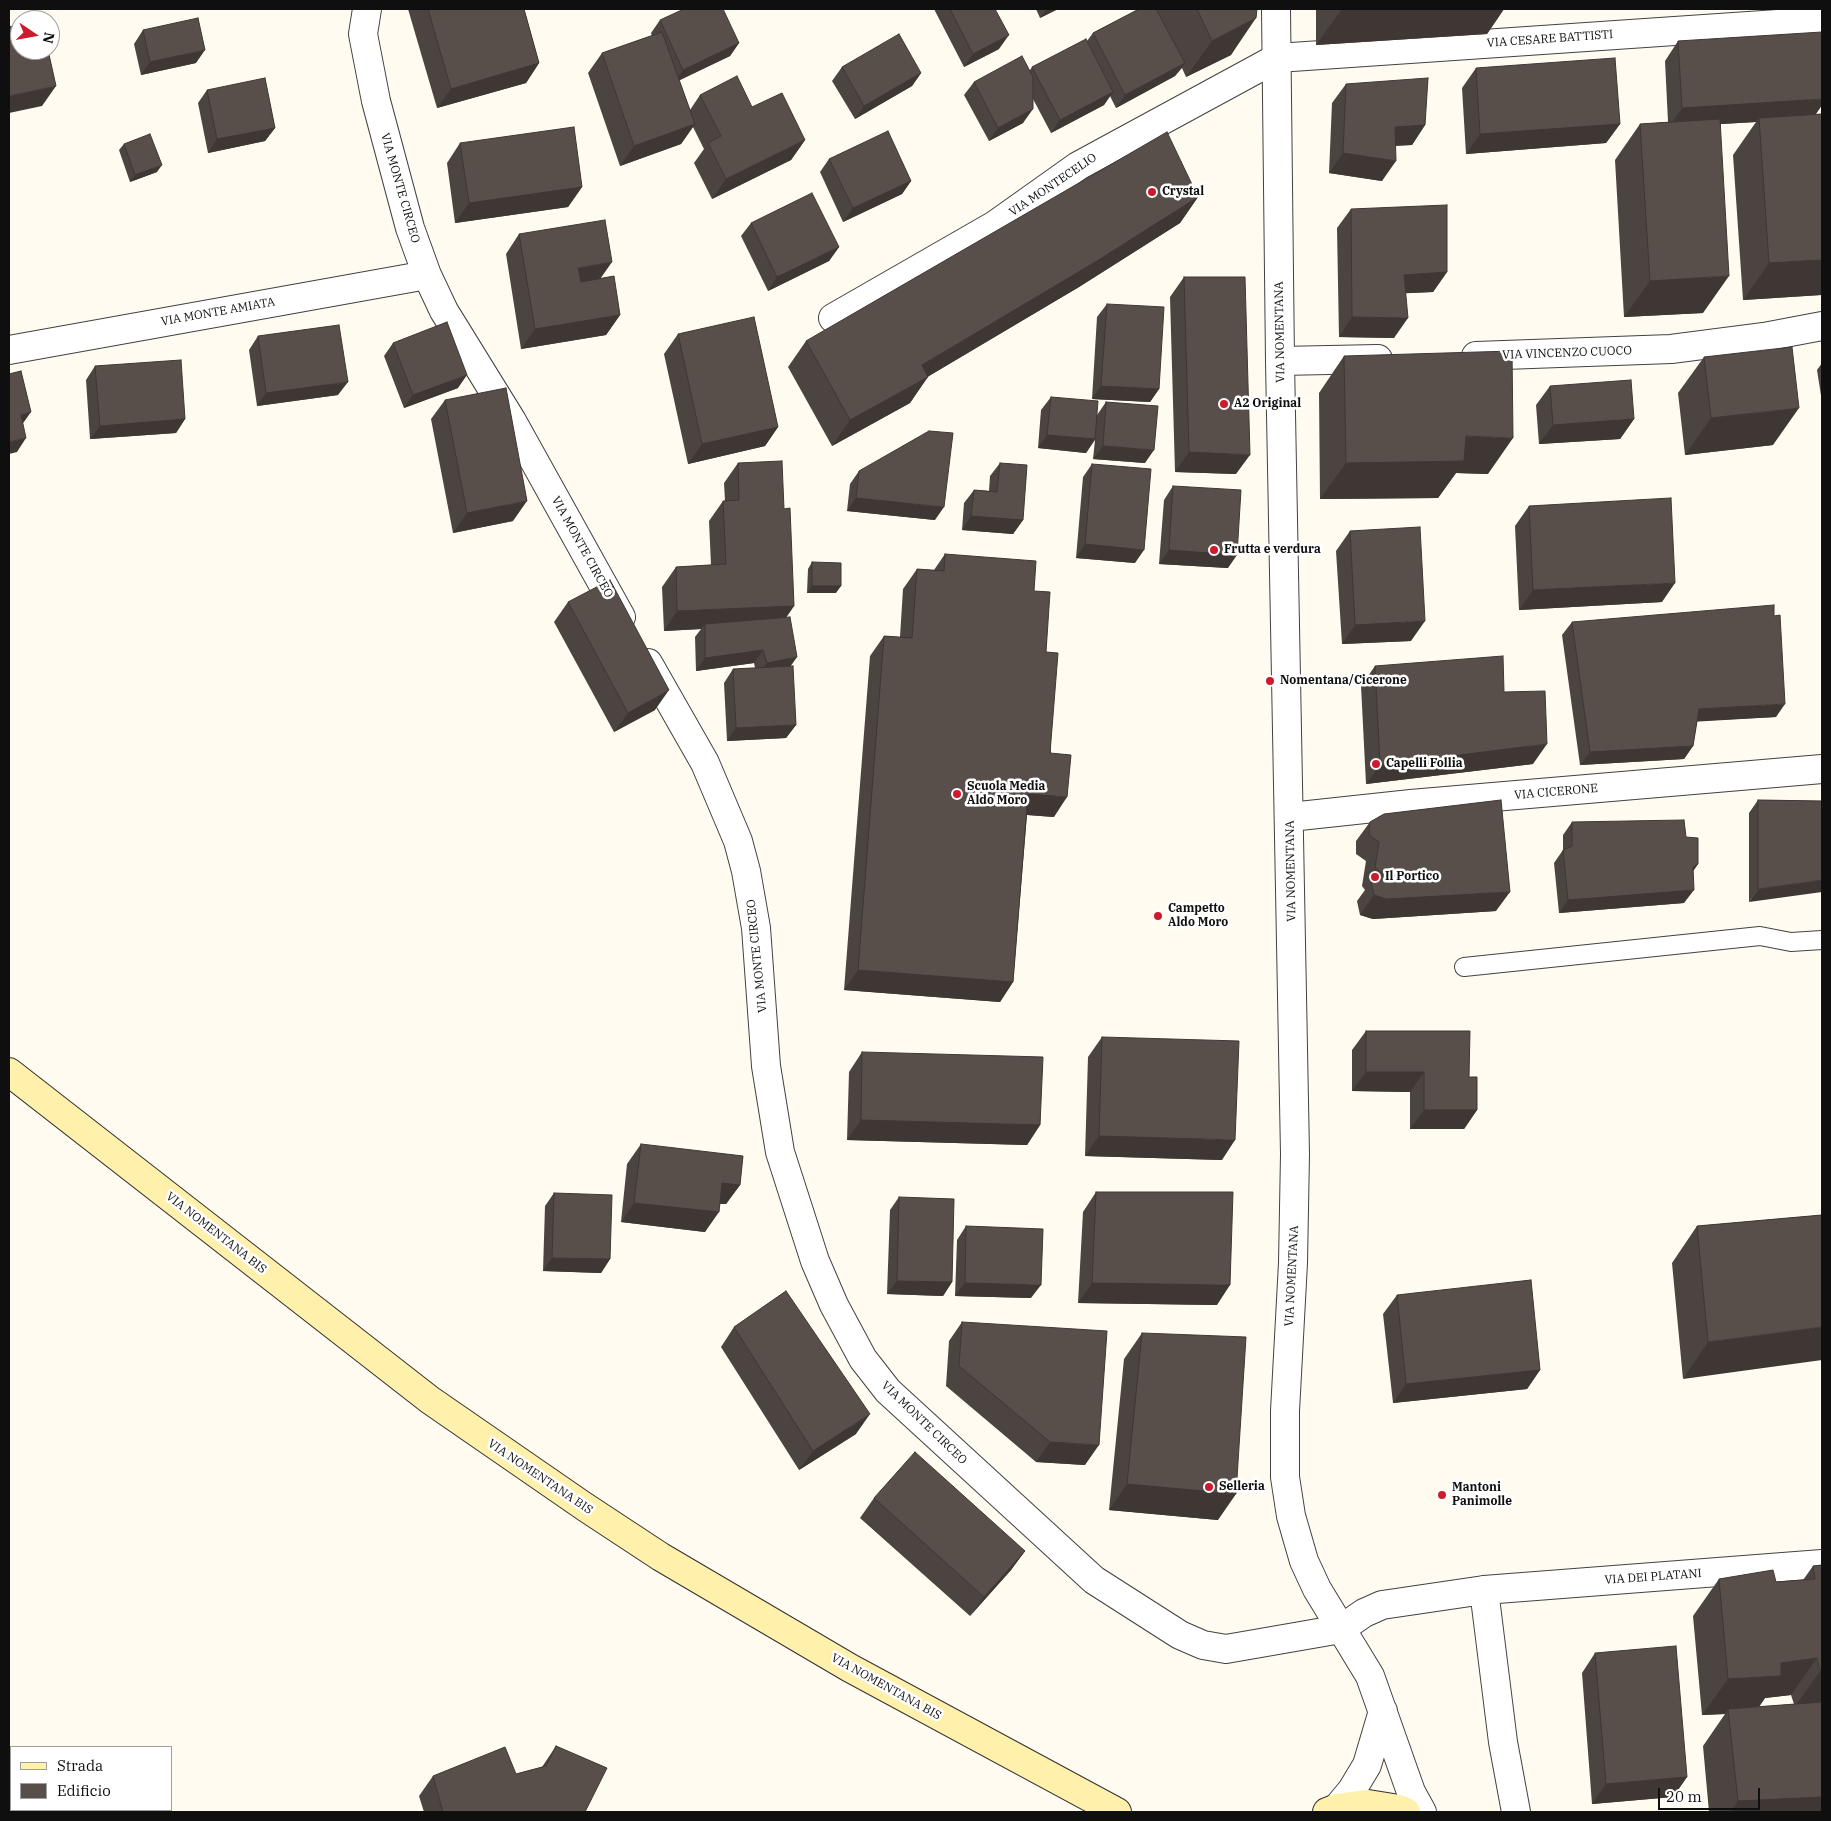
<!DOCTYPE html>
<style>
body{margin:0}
#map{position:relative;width:1831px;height:1821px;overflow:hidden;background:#fffbf0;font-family:"IBM Plex Serif",serif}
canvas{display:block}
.frame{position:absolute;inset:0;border:10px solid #0f0f0f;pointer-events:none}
.legend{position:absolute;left:10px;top:1746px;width:162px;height:65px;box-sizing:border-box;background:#fff;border:1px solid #9f9f9f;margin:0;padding:6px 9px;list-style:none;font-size:15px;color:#0f0f0f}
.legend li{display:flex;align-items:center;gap:10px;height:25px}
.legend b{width:25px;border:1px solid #9f9f9f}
.north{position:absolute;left:10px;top:10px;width:50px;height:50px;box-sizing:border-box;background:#fff;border:1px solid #9f9f9f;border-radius:50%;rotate:102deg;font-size:14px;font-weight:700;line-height:20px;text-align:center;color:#0f0f0f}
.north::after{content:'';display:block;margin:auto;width:18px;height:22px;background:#cb1b2c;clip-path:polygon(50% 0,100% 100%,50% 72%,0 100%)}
.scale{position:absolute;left:1658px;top:1788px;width:102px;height:22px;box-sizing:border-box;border:2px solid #0f0f0f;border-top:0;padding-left:6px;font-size:15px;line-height:18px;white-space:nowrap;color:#0f0f0f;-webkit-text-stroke:4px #fff;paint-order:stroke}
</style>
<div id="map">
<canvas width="1831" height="1821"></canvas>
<div class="frame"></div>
<ul class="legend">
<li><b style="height:6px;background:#fff1ab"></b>Strada</li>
<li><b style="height:14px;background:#584f4a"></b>Edificio</li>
</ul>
<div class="north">N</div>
<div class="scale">20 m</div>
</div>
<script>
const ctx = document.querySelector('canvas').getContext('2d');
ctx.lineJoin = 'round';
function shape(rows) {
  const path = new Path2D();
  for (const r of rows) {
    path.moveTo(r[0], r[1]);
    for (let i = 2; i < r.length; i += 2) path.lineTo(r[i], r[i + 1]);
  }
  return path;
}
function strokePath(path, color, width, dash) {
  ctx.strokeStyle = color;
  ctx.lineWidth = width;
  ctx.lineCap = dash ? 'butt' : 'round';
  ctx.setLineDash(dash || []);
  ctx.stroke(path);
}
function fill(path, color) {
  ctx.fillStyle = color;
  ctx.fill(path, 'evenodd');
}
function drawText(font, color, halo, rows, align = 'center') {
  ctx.font = font + ' "IBM Plex Serif",serif';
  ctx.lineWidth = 5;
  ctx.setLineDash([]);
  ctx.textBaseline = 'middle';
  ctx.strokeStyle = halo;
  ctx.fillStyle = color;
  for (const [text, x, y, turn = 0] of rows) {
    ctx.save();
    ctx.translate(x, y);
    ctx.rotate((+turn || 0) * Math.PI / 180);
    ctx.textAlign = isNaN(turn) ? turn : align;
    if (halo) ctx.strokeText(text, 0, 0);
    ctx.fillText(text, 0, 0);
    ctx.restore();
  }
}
const service = shape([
 [1464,967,1760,936,1791,942,1822,940]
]);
const minor = shape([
 [367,9,363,34,376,101,410,228,427,275,444,311,512,421,621,617],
 [833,318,995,225,1078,166,1277,58,1822,21],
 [9,350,427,275],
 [1476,356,1671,349,1764,337,1822,326],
 [1280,361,1378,359],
 [648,663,705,763,738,841,746,871,756,928,766,1066,780,1152,815,1261,834,1305,863,1359,888,1391,1094,1580,1180,1635,1203,1645,1226,1649,1341,1629,1364,1613,1382,1605,1484,1590,1822,1564],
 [1290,817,1411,804,1822,769],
 [1484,1590,1503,1742,1516,1812]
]);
const tertiary = shape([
 [1276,9,1280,361,1295,1154,1293,1263,1285,1411,1285,1477,1291,1516,1304,1561,1317,1589,1370,1676,1411,1792,1422,1812],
 [1337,1808,1352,1790,1367,1765,1383,1711]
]);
const secondary = shape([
 [9,1072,430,1400,585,1507,661,1557,850,1668,1117,1812],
 [1327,1812,1337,1808,1368,1804,1399,1809,1406,1812]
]);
strokePath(service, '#424242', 20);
strokePath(minor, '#424242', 30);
strokePath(tertiary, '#424242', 30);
strokePath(secondary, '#313131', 30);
strokePath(service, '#fff', 18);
strokePath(minor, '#fff', 28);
strokePath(tertiary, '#fff', 28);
strokePath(secondary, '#fff1ab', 28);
fill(shape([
 [408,9,524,9,539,63,526,83,437,108],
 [934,9,995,9,999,49,964,67],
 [1036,9,1058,9,1040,18],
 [1139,9,1257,9,1231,55,1186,77,1182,68,1175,76,1116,108,1110,96,1104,105,1051,133,1033,99,1023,123,989,141,964,95,974,82,1030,70,1032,67,1087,41,1093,33],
 [1316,9,1504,9,1487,34,1316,45],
 [660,20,739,43,730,56,679,80,690,110,700,95,752,107,805,140,791,160,712,199,694,163,704,149,693,127,681,144,620,166,588,73,602,53,652,36,651,33],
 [143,30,196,63,141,75,134,44],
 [1678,41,1822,105,1816,114,1822,114,1822,294,1821,295,1743,300,1733,155,1756,122,1721,124,1703,313,1624,317,1615,160,1640,124,1668,122,1665,61],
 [842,67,921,73,912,86,855,119,832,81],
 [1476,68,1620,124,1606,143,1466,154,1462,88],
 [1346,84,1425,125,1412,145,1395,146,1382,181,1329,173,1332,103],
 [207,90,275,128,265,141,208,153,198,103],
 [460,143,582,187,568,207,455,223,447,163],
 [124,144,157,172,130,182,119,150],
 [829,159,911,181,902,194,843,222,820,172],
 [1198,197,1180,223,1079,287,927,377,910,403,832,446,788,367,806,341],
 [1351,209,1447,272,1433,292,1406,293,1394,338,1339,337,1337,228],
 [751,223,839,247,829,261,768,291,741,236],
 [519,234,620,315,606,335,521,349,506,254],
 [1184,277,1236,474,1175,472,1170,297],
 [1107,304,1159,389,1150,402,1092,399,1097,317],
 [678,334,778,427,765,446,688,464,664,354],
 [258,336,338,395,257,406,249,350],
 [393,343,458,388,404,408,384,356],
 [1344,356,1488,474,1456,473,1438,498,1320,499,1319,393],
 [1704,357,1773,445,1685,455,1678,393],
 [1822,363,1822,402,1817,370],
 [95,366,185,419,176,433,90,439,86,380],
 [1550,386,1634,419,1620,439,1539,444,1536,405],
 [1051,397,1097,415,1106,402,1145,463,1093,459,1095,440,1086,453,1038,448,1041,410],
 [445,400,513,521,453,533,431,419],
 [738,463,784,509,794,606,786,618,796,725,786,738,727,741,724,683,733,669,755,668,754,663,696,671,695,637,701,629,664,631,662,587,676,567,711,565,709,521,723,501,725,501,724,483],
 [1000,463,1023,520,1013,534,962,530,964,503,974,490,989,491,990,476],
 [1092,464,1135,563,1076,558,1083,477],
 [859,471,935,520,847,511,850,484],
 [1173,486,1228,568,1159,564,1164,500],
 [1529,506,1662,602,1519,610,1515,526],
 [1350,531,1411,641,1342,644,1336,551],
 [945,554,1034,591,1046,652,1054,817,1027,815,1013,982,1000,1002,844,990,870,656,884,636,900,637,903,589,917,569,934,570],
 [812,562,836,593,807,593,808,569],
 [568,602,655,710,614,732,554,622],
 [1572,622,1776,717,1697,721,1693,746,1684,759,1580,765,1562,635],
 [1375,666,1504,692,1533,764,1366,784,1361,686],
 [1758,800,1822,801,1749,902,1749,813],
 [1370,822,1496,911,1373,919,1360,915,1357,901,1365,890,1362,886,1366,861,1356,854,1356,841],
 [1572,822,1686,837,1698,864,1693,871,1684,903,1559,913,1554,863,1563,850,1563,835],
 [1366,1031,1469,1077,1477,1110,1464,1129,1410,1129,1410,1092,1352,1091,1352,1050],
 [1102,1037,1222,1160,1085,1156,1088,1057],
 [862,1052,1040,1125,1027,1145,847,1140,849,1072],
 [641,1144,740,1185,726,1204,720,1204,705,1232,621,1222,627,1164],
 [1096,1192,1217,1305,1078,1303,1083,1212],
 [554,1193,610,1259,601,1273,543,1271,545,1206],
 [899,1197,952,1282,943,1296,887,1294,890,1210],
 [1822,1215,1683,1379,1672,1263,1697,1226],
 [966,1226,1031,1298,955,1296,957,1240],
 [1397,1295,1540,1370,1527,1389,1393,1403,1383,1314],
 [962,1322,1085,1465,1036,1462,946,1386,949,1341],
 [734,1327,856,1434,799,1470,721,1347],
 [1142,1333,1218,1520,1109,1510,1124,1359],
 [874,1498,1025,1551,1011,1570,970,1616,860,1518],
 [1822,1565,1822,1812,1709,1812,1703,1746,1725,1714,1702,1715,1693,1616,1719,1579,1776,1582,1803,1580,1813,1566],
 [1791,1695,1794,1704,1759,1707,1765,1698],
 [1595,1653,1687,1777,1673,1797,1592,1804,1582,1673],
 [556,1746,585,1812,424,1812,419,1796,433,1776,516,1774,542,1767]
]), '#4c4440');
fill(shape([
 [1047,9,1058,9,1040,18],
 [1342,9,1504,9,1487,34,1316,45],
 [1256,18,1231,55,1186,77,1212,41],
 [1009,35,999,49,964,67,973,54],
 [739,43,730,56,674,83,683,70],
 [205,50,196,63,141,75,150,62],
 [539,63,526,83,437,108,451,89],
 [1185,63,1175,76,1116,108,1125,95],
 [921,73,912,86,855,119,864,106],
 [56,86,42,106,9,113,9,96],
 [1113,92,1104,105,1051,133,1060,120],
 [1822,99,1822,105,1812,119,1759,118,1756,122,1669,127,1682,108],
 [1033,109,1023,123,989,141,998,128],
 [695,124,681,144,620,166,634,146],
 [1620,124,1606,143,1466,154,1480,134],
 [1425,125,1412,145,1381,146,1395,127],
 [275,128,265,141,208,153,217,139],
 [805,140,791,160,712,199,726,179],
 [1343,153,1396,161,1382,181,1329,173],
 [162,165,157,172,130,182,135,175],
 [911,181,902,194,843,222,853,208],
 [582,187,568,207,455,223,469,203],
 [1198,197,1180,223,1079,287,924,379,928,377,910,403,832,446,850,420,922,365],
 [839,247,829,261,768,291,777,277],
 [1822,260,1822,294,1821,295,1743,300,1769,263],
 [612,262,598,282,565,288,578,268],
 [1447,272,1433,292,1390,294,1404,275],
 [1729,276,1703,313,1624,317,1650,281],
 [620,315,606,335,521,349,535,329],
 [1352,317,1408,318,1394,338,1339,337],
 [467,375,458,388,404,408,413,395],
 [348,382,338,395,257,406,266,393],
 [1101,386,1159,389,1150,402,1092,399],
 [1799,408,1773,445,1685,455,1711,418],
 [31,412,21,426,21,415],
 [185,419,176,433,90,439,100,426],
 [1634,419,1620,439,1539,444,1553,425],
 [778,427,765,446,688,464,702,444],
 [1047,435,1095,439,1086,453,1038,448],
 [1466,436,1513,438,1488,474,1456,473,1438,498,1320,499,1346,463],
 [26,438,17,452,9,454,9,442],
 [1103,446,1154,450,1145,463,1093,459],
 [1189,452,1250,455,1236,474,1175,472],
 [856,498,944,507,935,520,847,511],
 [527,501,513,521,453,533,467,513],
 [971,516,1023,520,1013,534,962,530],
 [1085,544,1144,550,1135,563,1076,558],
 [1169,550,1237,555,1228,568,1159,564],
 [1675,583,1662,602,1519,610,1533,590],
 [812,586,841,586,836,593,807,593],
 [794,606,780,625,705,624,701,629,664,631,677,611],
 [1425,621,1411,641,1342,644,1355,625],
 [763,650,754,663,696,671,705,658],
 [797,657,788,670,757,676,767,663],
 [669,690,655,710,614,732,628,713],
 [1785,704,1776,717,1690,722,1699,709],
 [796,725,786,738,727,741,736,728],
 [1547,744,1533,764,1366,784,1380,765],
 [1693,746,1684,759,1580,765,1590,752],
 [1028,794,1067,797,1054,817,1015,814],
 [1698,864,1689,877,1693,867],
 [1822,880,1822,892,1749,902,1758,889],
 [1694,890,1684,903,1559,913,1568,900],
 [1510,892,1496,911,1373,919,1360,915,1374,895],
 [858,970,1013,982,1000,1002,844,990],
 [1366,1072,1424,1072,1410,1092,1352,1091],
 [1424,1110,1477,1110,1464,1129,1410,1129],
 [861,1120,1040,1125,1027,1145,847,1140],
 [1099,1136,1235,1140,1222,1160,1085,1156],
 [722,1183,740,1185,726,1204,709,1202],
 [634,1203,719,1212,705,1232,621,1222],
 [552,1258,610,1259,601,1273,543,1271],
 [897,1281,952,1282,943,1296,887,1294],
 [965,1283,1041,1285,1031,1298,955,1296],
 [1092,1283,1230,1285,1217,1305,1078,1303],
 [1822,1327,1822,1360,1683,1379,1708,1342],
 [1540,1370,1527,1389,1393,1403,1406,1384],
 [870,1414,856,1434,799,1470,813,1451],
 [1050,1442,1099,1445,1085,1465,1036,1462],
 [1127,1484,1236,1494,1218,1520,1109,1510],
 [1025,1551,1011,1570,970,1616,984,1597],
 [1817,1658,1791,1695,1765,1698,1755,1712,1728,1709,1725,1714,1702,1715,1728,1679,1781,1663],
 [1820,1671,1822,1671,1822,1706,1794,1708],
 [1687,1777,1673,1797,1592,1804,1606,1784],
 [1822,1797,1822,1812,1730,1812,1738,1801]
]), '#3e3734');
const building = shape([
 [428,9,524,9,539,63,451,89,428,9],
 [684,9,723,9,739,43,683,70,660,20,684,9],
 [950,9,995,9,1009,35,973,54,950,9],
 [1139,9,1156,9,1185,63,1125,95,1093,33,1139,9],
 [1197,9,1257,9,1256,18,1212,41,1197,9],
 [198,18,205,50,150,62,143,30,198,18],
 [20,24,20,50,48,50,56,86,9,96,9,27,20,24],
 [662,32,695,124,634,146,602,53,662,32],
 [1822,32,1822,99,1682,108,1678,41,1822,32],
 [899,34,921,73,864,106,842,67,899,34],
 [1086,39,1113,92,1060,120,1032,67,1086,39],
 [1022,56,1033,77,1033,109,998,128,974,82,1022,56],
 [1615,58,1620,124,1480,134,1476,68,1615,58],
 [737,76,752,107,782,93,805,140,726,179,708,143,721,136,700,95,737,76],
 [265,78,275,128,217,139,207,90,265,78],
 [1428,78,1425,125,1395,127,1396,161,1343,153,1346,84,1428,78],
 [1822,114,1822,260,1769,263,1759,118,1822,114],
 [1720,119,1729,276,1650,281,1640,124,1720,119],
 [574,127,582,187,469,203,460,143,574,127],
 [888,131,911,181,853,208,829,159,888,131],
 [1167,132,1198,197,1097,261,922,365,928,377,850,420,806,341,1167,132],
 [150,134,162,165,135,175,124,144,150,134],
 [812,193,839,247,777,277,751,223,812,193],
 [1447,205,1447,272,1404,275,1408,318,1352,317,1351,209,1447,205],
 [605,220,612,262,578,268,581,282,614,276,620,315,535,329,519,234,605,220],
 [1184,277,1245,277,1250,455,1189,452,1184,277],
 [1107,304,1164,307,1159,389,1101,386,1107,304],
 [754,317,778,427,702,444,678,334,754,317],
 [447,322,467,375,413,395,393,343,447,322],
 [339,325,348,382,266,393,258,336,339,325],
 [1792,347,1799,408,1711,418,1704,357,1792,347],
 [1512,351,1513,438,1466,436,1464,461,1346,463,1344,356,1512,351],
 [181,360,185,419,100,426,95,366,181,360],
 [21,371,31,412,21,415,26,438,9,442,9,374,21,371],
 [1631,380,1634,419,1553,425,1550,386,1631,380],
 [506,388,527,501,467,513,445,400,506,388],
 [1051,397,1098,401,1095,439,1047,435,1051,397],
 [1106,402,1158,406,1154,450,1103,446,1106,402],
 [929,431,953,433,944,507,856,498,859,471,929,431],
 [782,461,784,509,790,508,794,606,677,611,676,567,726,564,723,501,739,500,738,463,782,461],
 [1000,463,1027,465,1023,520,971,516,974,490,997,492,1000,463],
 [1092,464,1151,469,1144,550,1085,544,1092,464],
 [1173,486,1241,490,1237,555,1169,550,1173,486],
 [1671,498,1675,583,1533,590,1529,506,1671,498],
 [1420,527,1425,621,1355,625,1350,531,1420,527],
 [945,554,1036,561,1034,591,1050,592,1046,652,1058,653,1050,753,1071,755,1067,797,1028,794,1013,982,858,970,884,636,912,638,917,569,944,571,945,554],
 [812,562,841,563,841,586,812,586,812,562],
 [610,580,669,690,628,713,568,602,610,580],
 [1774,605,1774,616,1780,615,1785,704,1699,709,1693,746,1590,752,1572,622,1774,605],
 [790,617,797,657,767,663,763,650,705,658,705,624,790,617],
 [1503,656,1504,692,1545,691,1547,744,1380,765,1375,666,1503,656],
 [793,666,796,725,736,728,733,669,793,666],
 [1501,800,1510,892,1387,899,1374,895,1371,882,1384,875,1375,867,1379,842,1369,835,1370,822,1384,814,1501,800],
 [1758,800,1822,801,1822,880,1758,889,1758,800],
 [1684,820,1686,837,1698,838,1698,864,1693,867,1694,890,1568,900,1563,850,1572,846,1572,822,1684,820],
 [1366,1031,1470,1031,1469,1077,1477,1077,1477,1110,1424,1110,1424,1072,1366,1072,1366,1031],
 [1102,1037,1239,1041,1235,1140,1099,1136,1102,1037],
 [862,1052,1043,1057,1040,1125,861,1120,862,1052],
 [641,1144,743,1156,740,1185,722,1183,719,1212,634,1203,641,1144],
 [1096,1192,1233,1192,1230,1285,1092,1283,1096,1192],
 [554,1193,612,1195,610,1259,552,1258,554,1193],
 [899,1197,954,1199,952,1282,897,1281,899,1197],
 [1822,1215,1822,1327,1708,1342,1697,1226,1822,1215],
 [966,1226,1043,1229,1041,1285,965,1283,966,1226],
 [1531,1280,1540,1370,1406,1384,1397,1295,1531,1280],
 [786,1291,870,1414,813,1451,734,1327,786,1291],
 [962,1322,1107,1331,1099,1445,1050,1442,959,1366,962,1322],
 [1142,1333,1246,1337,1236,1494,1127,1484,1142,1333],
 [915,1452,1025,1551,984,1597,874,1498,915,1452],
 [1822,1565,1822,1671,1820,1671,1817,1658,1781,1663,1781,1676,1728,1679,1719,1579,1773,1570,1776,1582,1815,1579,1813,1566,1822,1565],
 [1676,1646,1687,1777,1606,1784,1595,1653,1676,1646],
 [1822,1702,1822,1797,1738,1801,1728,1709,1822,1702],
 [556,1746,607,1768,585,1812,443,1812,433,1776,505,1747,516,1774,546,1766,556,1746]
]);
fill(building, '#584f4a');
strokePath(building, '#3e3734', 1);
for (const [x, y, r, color] of [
 [1152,192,5,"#cb1b2c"],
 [1224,404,5,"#cb1b2c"],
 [1214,550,5,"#cb1b2c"],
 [1270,681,5,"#cb1b2c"],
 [1376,764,5,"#cb1b2c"],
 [957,794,5,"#cb1b2c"],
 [1375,877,5,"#cb1b2c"],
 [1158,916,5,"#cb1b2c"],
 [1209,1487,5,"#cb1b2c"],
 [1442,1495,5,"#cb1b2c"]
]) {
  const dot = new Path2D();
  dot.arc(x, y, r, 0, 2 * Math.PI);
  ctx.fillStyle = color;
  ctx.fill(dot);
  strokePath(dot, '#fff', 2);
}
drawText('12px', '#0f0f0f', '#fff', [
 ["VIA CESARE BATTISTI",1550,39,-4],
 ["VIA MONTECELIO",1053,185,-34],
 ["VIA MONTE CIRCEO",400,188,74],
 ["VIA MONTE AMIATA",218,312,-10],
 ["VIA NOMENTANA",1280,332,-91],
 ["VIA VINCENZO CUOCO",1567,353,-2],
 ["VIA MONTE CIRCEO",582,547,61],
 ["VIA CICERONE",1556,792,-5],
 ["VIA NOMENTANA",1291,871,-91],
 ["VIA MONTE CIRCEO",757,956,-96],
 ["VIA NOMENTANA BIS",216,1233,38],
 ["VIA NOMENTANA",1292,1276,-87],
 ["VIA MONTE CIRCEO",924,1423,44],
 ["VIA NOMENTANA BIS",540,1477,34],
 ["VIA DEI PLATANI",1653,1577,-4],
 ["VIA NOMENTANA BIS",886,1687,29]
]);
drawText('bold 12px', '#0f0f0f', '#fff', [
 ["Crystal",1162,192],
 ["A2 Original",1234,404],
 ["Frutta e verdura",1224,550],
 ["Nomentana/Cicerone",1280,681],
 ["Capelli Follia",1386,764],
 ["Scuola Media",967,787],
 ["Aldo Moro",967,801],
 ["Il Portico",1385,877],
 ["Campetto",1168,909],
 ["Aldo Moro",1168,923],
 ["Selleria",1219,1487],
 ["Mantoni",1452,1488],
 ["Panimolle",1452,1502]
], 'left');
</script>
